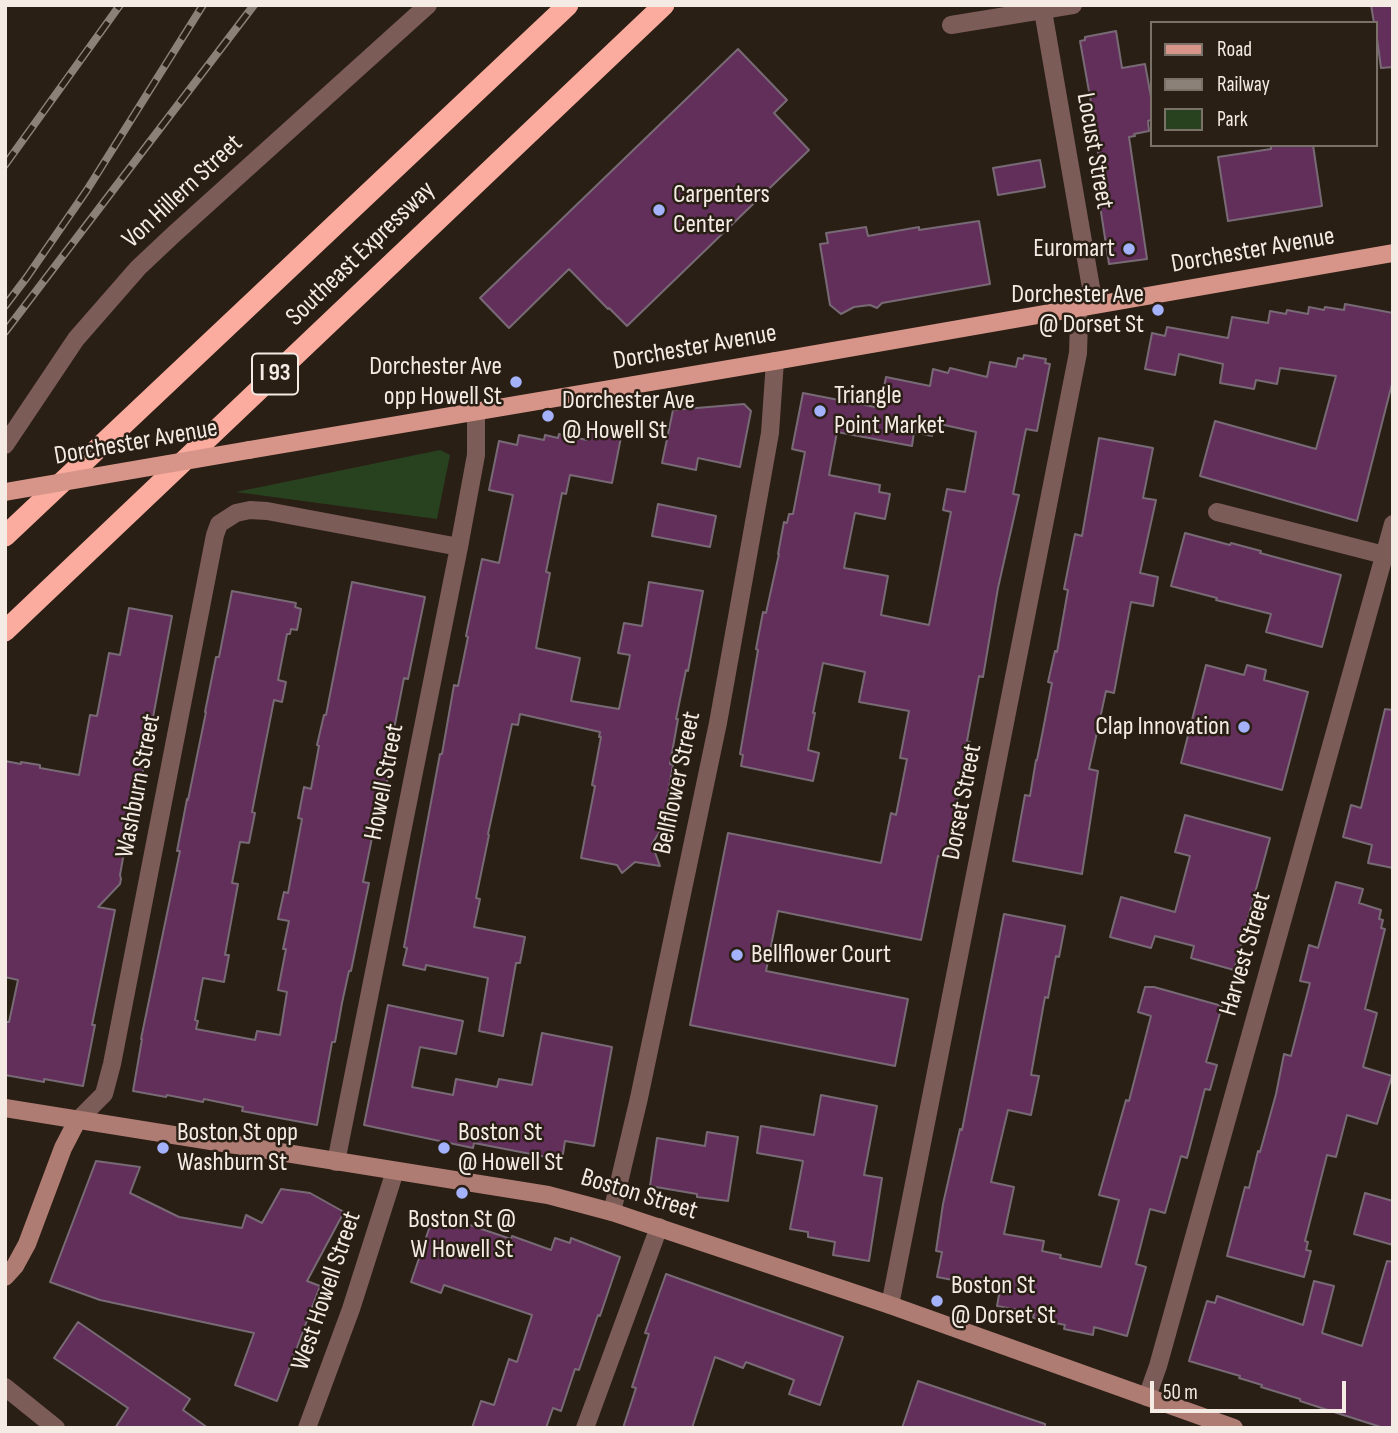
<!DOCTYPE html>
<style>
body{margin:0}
#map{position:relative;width:1398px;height:1433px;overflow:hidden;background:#2a1f15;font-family:"Sofia Sans Condensed",sans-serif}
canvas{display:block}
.frame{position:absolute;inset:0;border:7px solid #f3ebe4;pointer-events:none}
.legend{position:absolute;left:1150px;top:21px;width:228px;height:126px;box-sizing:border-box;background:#2a1f15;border:2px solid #7a7168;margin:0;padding:9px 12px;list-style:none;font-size:21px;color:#f3ebe4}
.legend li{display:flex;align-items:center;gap:14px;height:35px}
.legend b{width:35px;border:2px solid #7a7168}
.scale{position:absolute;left:1150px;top:1381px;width:196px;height:32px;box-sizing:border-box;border:4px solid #f3ebe4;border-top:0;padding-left:9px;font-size:21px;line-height:24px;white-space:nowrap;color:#f3ebe4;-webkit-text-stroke:5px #2a1f15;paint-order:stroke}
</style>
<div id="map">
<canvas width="1398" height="1433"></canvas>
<div class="frame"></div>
<ul class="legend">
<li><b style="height:9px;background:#d79589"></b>Road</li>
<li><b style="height:9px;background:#8b8179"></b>Railway</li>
<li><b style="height:19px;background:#28411f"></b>Park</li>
</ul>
<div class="scale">50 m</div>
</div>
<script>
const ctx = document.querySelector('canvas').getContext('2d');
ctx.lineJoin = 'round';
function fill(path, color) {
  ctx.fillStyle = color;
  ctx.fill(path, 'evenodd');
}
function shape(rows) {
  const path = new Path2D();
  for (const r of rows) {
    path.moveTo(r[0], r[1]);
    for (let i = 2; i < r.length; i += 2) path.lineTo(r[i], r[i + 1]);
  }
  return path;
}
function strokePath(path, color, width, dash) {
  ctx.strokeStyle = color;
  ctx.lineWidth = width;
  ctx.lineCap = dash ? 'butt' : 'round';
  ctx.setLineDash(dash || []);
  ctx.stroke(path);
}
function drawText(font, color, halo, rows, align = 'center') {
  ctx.font = font + ' "Sofia Sans Condensed",sans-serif';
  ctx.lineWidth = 5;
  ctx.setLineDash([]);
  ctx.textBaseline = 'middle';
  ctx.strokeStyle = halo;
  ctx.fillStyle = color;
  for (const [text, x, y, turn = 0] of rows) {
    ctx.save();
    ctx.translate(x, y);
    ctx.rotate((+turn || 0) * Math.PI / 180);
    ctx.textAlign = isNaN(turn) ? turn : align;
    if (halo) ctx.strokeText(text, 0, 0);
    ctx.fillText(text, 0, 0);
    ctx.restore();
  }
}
fill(shape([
 [440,450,450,455,437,519,236,492]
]), '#28411f');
const building = shape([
 [1371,5,1393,5,1393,67,1381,68,1375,23,1374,23,1371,5],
 [1116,31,1122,68,1145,64,1151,97,1151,120,1148,121,1149,131,1134,134,1135,136,1129,137,1147,259,1109,264,1093,160,1099,159,1090,97,1080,41,1085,40,1085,37,1116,31],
 [738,49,787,100,774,113,809,150,627,326,609,308,608,309,569,269,509,328,480,298,738,49],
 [1271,145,1313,145,1322,206,1228,221,1218,157,1271,149,1271,145],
 [1040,160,1045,187,998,195,993,168,1040,160],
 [979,221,990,284,882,303,877,308,870,305,854,307,841,314,830,305,820,244,828,243,826,233,866,227,868,236,919,227,919,230,979,221],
 [1345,304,1393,313,1393,380,1357,521,1200,476,1215,421,1316,449,1336,376,1280,368,1277,384,1256,380,1254,389,1220,383,1223,364,1179,354,1175,375,1145,369,1152,333,1165,336,1167,327,1228,338,1232,317,1268,323,1270,311,1286,314,1287,310,1308,314,1309,307,1324,310,1325,307,1344,310,1345,304],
 [1024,355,1046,359,1045,363,1050,364,1037,431,1026,429,1013,494,1019,495,998,588,983,677,979,676,967,741,970,742,952,825,957,826,951,858,938,856,921,940,778,911,766,971,908,999,895,1066,690,1025,728,833,881,863,891,813,896,815,907,759,900,758,909,711,859,702,865,672,823,663,813,713,815,713,808,750,819,753,813,781,741,766,743,755,740,754,758,650,756,649,763,612,766,613,779,554,778,554,784,522,787,523,789,514,793,514,805,452,792,449,803,393,880,408,886,377,930,386,933,369,948,373,950,368,987,377,990,362,1016,367,1018,358,1023,359,1024,355],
 [935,423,976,432,965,492,947,489,943,510,951,512,929,625,881,615,888,576,844,568,855,513,885,519,890,494,879,492,880,485,829,475,837,432,912,446,914,432,932,436,935,423],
 [744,404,751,411,740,467,698,458,696,470,662,463,673,410,744,404],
 [590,426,622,432,612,483,570,475,566,494,562,493,546,572,550,573,536,648,580,658,571,701,619,709,630,655,618,653,624,623,642,626,649,582,703,591,688,671,686,670,676,719,678,719,670,764,673,765,662,828,652,844,660,866,635,862,622,873,617,865,581,858,595,786,592,785,601,737,599,737,600,732,520,714,518,725,512,724,488,834,489,835,476,898,480,899,474,927,525,937,520,963,516,963,503,1036,479,1031,488,978,426,965,425,970,403,965,407,948,404,947,440,754,442,754,454,685,458,686,468,637,466,636,482,559,499,563,513,495,489,490,499,441,517,445,519,435,544,440,545,435,558,438,559,434,587,440,590,426],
 [1099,438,1153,448,1143,498,1156,500,1140,573,1158,577,1153,606,1131,602,1114,693,1106,691,1089,769,1098,771,1082,874,1013,861,1025,795,1030,796,1036,760,1037,760,1043,730,1052,683,1048,682,1055,651,1057,652,1068,590,1064,589,1075,534,1082,536,1099,438],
 [658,504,716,516,710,547,652,536,658,504],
 [1185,533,1230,545,1231,543,1261,551,1260,553,1341,575,1322,647,1266,632,1271,614,1216,600,1217,598,1171,586,1185,533],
 [352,582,425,597,408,679,404,678,394,729,397,730,377,834,373,833,363,882,369,883,351,971,349,971,342,1003,335,1042,332,1042,317,1125,242,1111,243,1107,204,1099,203,1102,167,1095,166,1097,133,1091,142,1039,141,1039,180,851,177,851,187,799,188,800,206,712,205,712,216,657,219,657,220,652,232,591,296,603,295,607,301,609,297,630,291,629,290,634,287,634,278,680,286,682,282,702,274,700,252,812,255,813,249,843,240,842,232,883,238,884,225,955,229,955,224,982,203,978,195,1020,198,1021,196,1029,255,1040,257,1031,280,1035,287,992,278,990,286,949,283,949,289,921,278,919,284,892,288,893,302,819,298,818,304,787,311,789,319,746,317,745,324,715,326,715,352,582],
 [129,608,172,616,139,792,129,839,126,841,120,875,121,879,120,884,98,907,115,910,92,1025,95,1025,83,1086,44,1079,44,1082,5,1075,5,1022,9,1022,18,980,5,977,5,761,21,764,21,762,40,765,40,768,79,775,90,715,97,716,109,653,120,655,129,608],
 [1206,665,1244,675,1247,665,1266,670,1264,680,1308,692,1282,790,1181,763,1206,665],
 [1385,709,1393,710,1393,868,1368,863,1372,845,1343,837,1351,805,1361,808,1385,709],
 [1185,815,1270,838,1234,970,1191,958,1194,946,1155,936,1151,948,1110,937,1121,897,1175,912,1190,856,1175,852,1185,815],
 [1336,882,1363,889,1359,903,1381,910,1379,919,1383,920,1381,928,1385,929,1365,1009,1377,1013,1363,1067,1392,1076,1377,1124,1347,1115,1336,1157,1327,1155,1305,1241,1308,1242,1306,1250,1311,1251,1304,1277,1227,1256,1245,1187,1249,1188,1258,1151,1260,1152,1276,1094,1284,1054,1291,1056,1310,983,1300,981,1309,945,1318,948,1336,882],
 [1004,914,1065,926,1059,957,1056,956,1048,998,1045,997,1031,1075,1039,1076,1031,1115,1008,1110,991,1182,1014,1187,1004,1234,1044,1241,1042,1251,1061,1255,1060,1258,1101,1267,1119,1200,1099,1195,1126,1100,1129,1101,1151,1016,1138,1012,1145,987,1154,987,1222,1006,1206,1062,1217,1065,1210,1090,1205,1089,1187,1158,1181,1156,1165,1213,1150,1209,1136,1264,1146,1267,1127,1336,1094,1327,1093,1335,1064,1329,1065,1325,1033,1318,1034,1313,997,1306,1000,1289,937,1277,942,1252,936,1251,943,1204,960,1129,962,1130,1004,914],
 [388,1005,463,1021,456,1054,420,1047,412,1087,453,1095,456,1079,497,1087,499,1079,532,1085,542,1033,612,1047,594,1146,565,1141,562,1160,474,1143,473,1148,364,1125,388,1005],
 [821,1095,877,1106,864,1175,882,1178,869,1261,833,1255,835,1242,808,1237,808,1232,790,1229,803,1161,757,1153,761,1126,814,1135,821,1095],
 [707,1132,738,1137,728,1201,697,1197,697,1194,650,1186,657,1138,705,1146,707,1132],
 [96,1161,140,1167,130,1193,179,1217,242,1228,246,1215,262,1223,281,1189,310,1193,344,1212,307,1281,320,1286,277,1401,235,1385,254,1333,100,1300,50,1282,96,1161],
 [1365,1193,1393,1201,1393,1245,1354,1234,1365,1193],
 [433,1217,450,1223,452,1219,511,1239,512,1236,551,1250,555,1238,570,1243,571,1238,620,1257,600,1316,598,1315,579,1370,575,1369,561,1411,553,1408,546,1428,472,1428,481,1401,494,1405,509,1359,517,1362,532,1315,444,1285,441,1293,411,1282,433,1217],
 [1387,1261,1393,1262,1393,1428,1384,1428,1337,1413,1300,1401,1300,1399,1261,1387,1262,1385,1239,1378,1240,1376,1189,1361,1207,1301,1215,1303,1217,1296,1303,1325,1314,1281,1334,1286,1322,1333,1362,1346,1387,1261],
 [666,1274,843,1337,820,1405,789,1394,794,1380,746,1362,743,1368,715,1357,692,1428,623,1428,636,1388,632,1387,649,1334,645,1333,666,1274],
 [78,1322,190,1399,183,1410,208,1428,115,1428,128,1408,54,1358,78,1322],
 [918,1381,1045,1424,1045,1428,902,1428,918,1381]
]);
fill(building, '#622f5b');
strokePath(building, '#786a75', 2);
strokePath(shape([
 [1042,5,1094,305],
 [951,25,1073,5],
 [5,445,76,339,138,268,173,235,428,5],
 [1217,512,1384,555],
 [77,1121,104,1094,112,1064,215,535,219,524,236,513,250,510,267,511,459,547],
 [336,1162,459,547,476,455,476,411],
 [612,1212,639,1098,718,723,770,433,775,361],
 [890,1305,1078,353,1079,321,1077,308],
 [5,1387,56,1428],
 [1147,1397,1158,1366,1393,524],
 [307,1428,351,1309,395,1171],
 [585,1428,659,1227]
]), '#7c5c56', 18);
strokePath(shape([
 [5,1108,548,1195,612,1212,890,1305,1234,1428],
 [5,1277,15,1266,27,1244,63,1148,77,1121]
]), '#af7c73', 18);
strokePath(shape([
 [249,450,775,361,1393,253]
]), '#d79589', 18);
strokePath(shape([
 [5,536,568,5],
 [5,631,664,5]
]), '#fbac9e', 21);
const rail = shape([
 [5,165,120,5],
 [5,306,27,277,87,190,203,5],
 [5,332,254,5]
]);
strokePath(rail, '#8b8179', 8);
strokePath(rail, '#2a1f15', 5, [16]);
strokePath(shape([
 [5,492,249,450]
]), '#d79589', 18);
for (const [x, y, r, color] of [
 [659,210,7,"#a4b2fc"],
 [1129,249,7,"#a4b2fc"],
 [1158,310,7,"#a4b2fc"],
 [516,382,7,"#a4b2fc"],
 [820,411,7,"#a4b2fc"],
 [548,416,7,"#a4b2fc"],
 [1244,727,7,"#a4b2fc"],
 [737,955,7,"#a4b2fc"],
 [163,1148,7,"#a4b2fc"],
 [444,1148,7,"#a4b2fc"],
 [462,1193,7,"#a4b2fc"],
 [937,1301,7,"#a4b2fc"]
]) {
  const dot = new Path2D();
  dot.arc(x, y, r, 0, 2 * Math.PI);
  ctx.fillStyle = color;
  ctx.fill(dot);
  strokePath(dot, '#2a1f15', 2.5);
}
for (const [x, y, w] of [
 [275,374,46]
]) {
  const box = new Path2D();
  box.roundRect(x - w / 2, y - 20.5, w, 41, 5);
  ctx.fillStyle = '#2a1f15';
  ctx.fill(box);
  strokePath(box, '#f3ebe4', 2);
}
drawText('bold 24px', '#f3ebe4', null, [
 ["I 93",275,374]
]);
drawText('26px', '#f3ebe4', '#2a1f15', [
 ["Locust Street",1094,151,80],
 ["Von Hillern Street",183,192,-43],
 ["Dorchester Avenue",1253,251,-10],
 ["Southeast Expressway",361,254,-44],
 ["Dorchester Avenue",695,348,-10],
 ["Dorchester Avenue",136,443,-10],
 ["Howell Street",385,782,-79],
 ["Bellflower Street",678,783,-78],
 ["Washburn Street",139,786,-79],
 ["Dorset Street",963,802,-79],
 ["Harvest Street",1246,954,-74],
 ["Boston Street",639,1195,17],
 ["West Howell Street",327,1291,-71]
]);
drawText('26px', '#f3ebe4', '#2a1f15', [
 ["Carpenters",673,195],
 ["Center",673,225],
 ["Euromart",1115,249,"right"],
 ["Dorchester Ave",1144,295,"right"],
 ["@ Dorset St",1144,325,"right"],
 ["Dorchester Ave",502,367,"right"],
 ["opp Howell St",502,397,"right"],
 ["Triangle",834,396],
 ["Point Market",834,426],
 ["Dorchester Ave",562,401],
 ["@ Howell St",562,431],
 ["Clap Innovation",1230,727,"right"],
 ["Bellflower Court",751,955],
 ["Boston St opp",177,1133],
 ["Washburn St",177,1163],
 ["Boston St",458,1133],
 ["@ Howell St",458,1163],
 ["Boston St @",462,1220,"center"],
 ["W Howell St",462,1250,"center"],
 ["Boston St",951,1286],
 ["@ Dorset St",951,1316]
], 'left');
</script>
